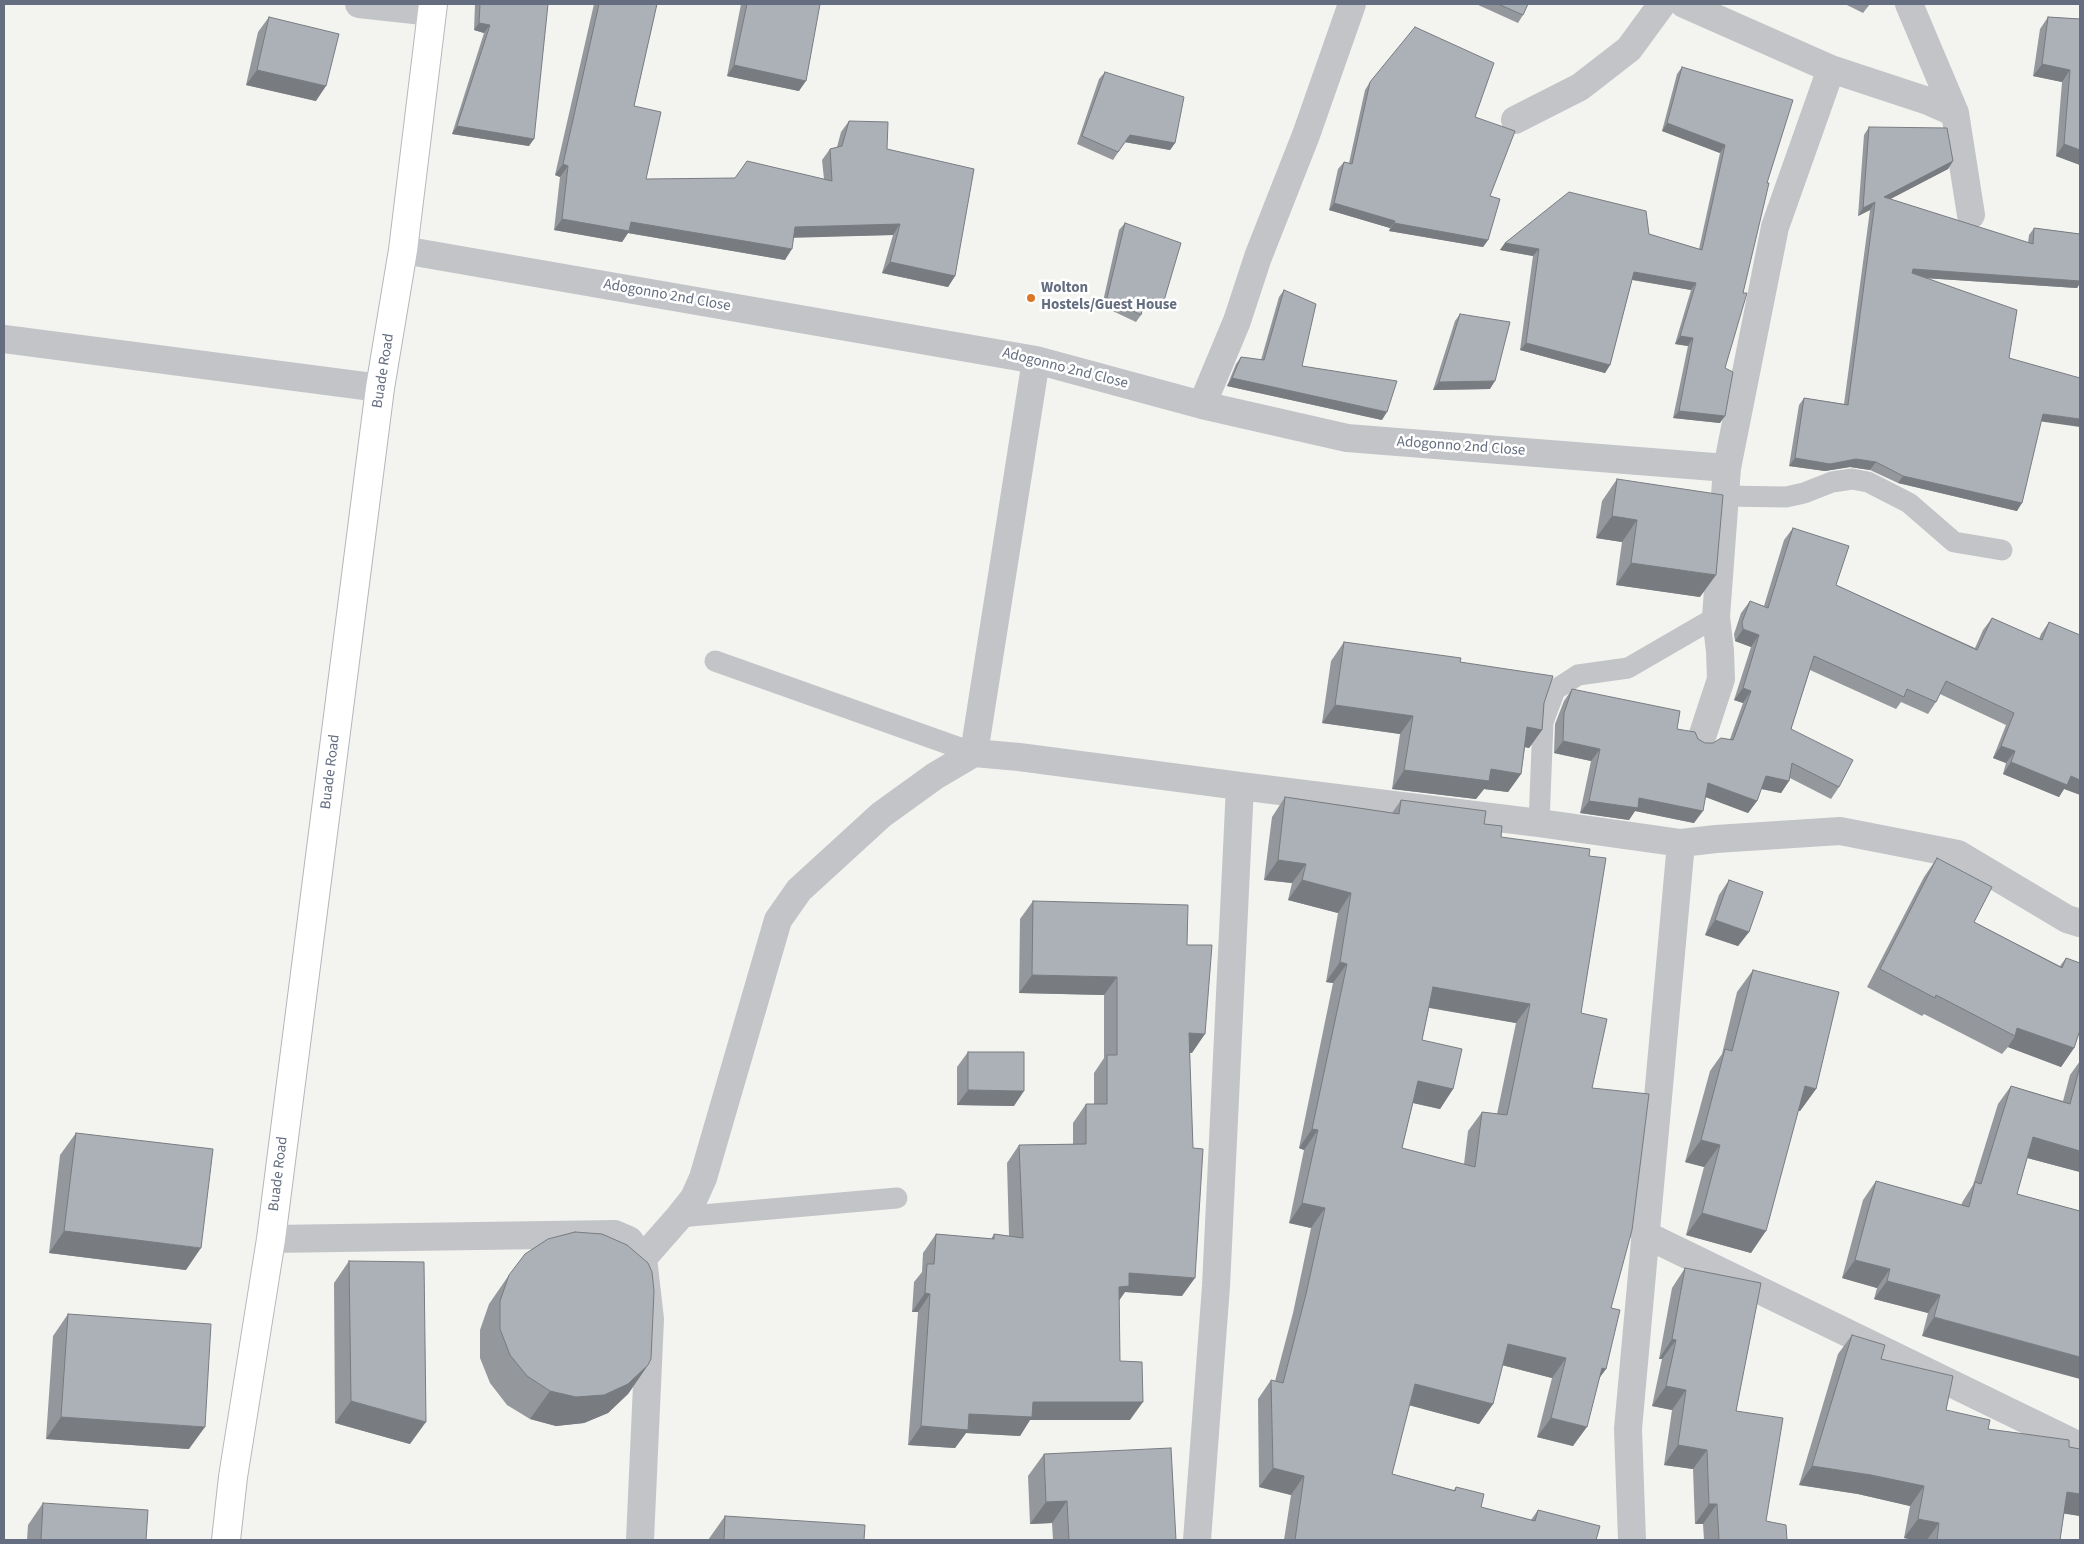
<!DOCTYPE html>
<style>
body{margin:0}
#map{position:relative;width:2084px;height:1544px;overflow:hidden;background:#f3f4f0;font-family:"Source Sans 3",sans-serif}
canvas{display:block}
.frame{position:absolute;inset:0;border:5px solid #646e80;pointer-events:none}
</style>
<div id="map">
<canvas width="2084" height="1544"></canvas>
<div class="frame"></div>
</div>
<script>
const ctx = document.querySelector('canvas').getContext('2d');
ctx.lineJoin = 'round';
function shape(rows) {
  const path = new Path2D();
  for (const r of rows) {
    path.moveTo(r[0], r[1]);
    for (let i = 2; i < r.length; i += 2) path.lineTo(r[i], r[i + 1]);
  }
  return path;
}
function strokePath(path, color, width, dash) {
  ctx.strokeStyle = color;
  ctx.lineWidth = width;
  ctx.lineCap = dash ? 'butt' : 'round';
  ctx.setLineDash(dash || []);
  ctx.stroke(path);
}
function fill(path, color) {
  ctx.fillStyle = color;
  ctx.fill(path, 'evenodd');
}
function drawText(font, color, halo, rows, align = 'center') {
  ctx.font = font + ' "Source Sans 3",sans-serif';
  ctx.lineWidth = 5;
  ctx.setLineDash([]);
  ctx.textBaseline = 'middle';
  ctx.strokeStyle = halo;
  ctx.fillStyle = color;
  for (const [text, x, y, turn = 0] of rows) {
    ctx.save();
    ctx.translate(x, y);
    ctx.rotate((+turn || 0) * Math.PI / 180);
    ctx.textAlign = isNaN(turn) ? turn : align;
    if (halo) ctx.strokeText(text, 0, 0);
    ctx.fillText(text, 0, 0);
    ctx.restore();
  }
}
const secondary = shape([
 [226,1540,233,1477,271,1239,380,388,403,250,433,4]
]);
strokePath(secondary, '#b4b7bc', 30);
strokePath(shape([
 [1725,496,1786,497,1804,493,1832,482,1852,479,1868,482,1909,503,1954,542,2002,550],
 [715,661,974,753],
 [1539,823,1543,722,1555,690,1578,675,1628,668,1716,617],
 [679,1217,897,1198]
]), '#c2c4c8', 21);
strokePath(shape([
 [359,4,432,12],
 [1684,4,1831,69,1928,101,1955,113,1971,215],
 [1909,4,1955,113],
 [1515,120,1580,87,1629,49,1662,4],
 [403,250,1036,360,1202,405,1347,438,1727,468],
 [4,339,380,388],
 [1202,405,1237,321,1258,257,1306,135,1352,4],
 [1701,740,1721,679,1720,651,1716,617,1727,468,1775,227,1831,69],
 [974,753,1036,360],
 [1644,1234,2080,1446],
 [271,1239,615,1234,629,1240,643,1258],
 [640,1540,650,1319,643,1258,679,1217,694,1198,703,1178,778,920,799,890,881,815,935,776,974,753,1019,757,1240,786,1539,823,1681,843,1716,839,1840,831,1958,854,2067,919,2080,923],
 [1197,1540,1216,1286,1240,786],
 [1632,1540,1628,1429,1681,843]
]), '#c2c4c8', 28);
strokePath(secondary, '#fff', 28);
fill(shape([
 [475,4,548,4,529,146,452,134,484,33,474,30],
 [594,4,657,4,634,106,646,179,824,179,822,160,830,149,837,147,841,132,849,121,887,149,955,276,948,287,882,273,893,235,793,237,785,260,628,233,622,242,554,230,560,177,555,175],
 [741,4,820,4,799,91,727,76],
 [1476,4,1528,4,1523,15,1518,23],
 [1845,4,1870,4,1863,13],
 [269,17,316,101,246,85,258,32],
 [2048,17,2080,19,2080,165,2056,156,2062,82,2033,76,2040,29],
 [1682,67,1767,183,1725,368,1720,423,1673,418,1688,346,1675,344,1691,290,1632,280,1610,365,1605,373,1520,350,1533,256,1500,250,1505,243,1649,234,1699,249,1720,153,1662,131,1677,74],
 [1105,72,1175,143,1170,150,1125,142,1113,160,1077,144,1099,79],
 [1370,82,1475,117,1490,196,1488,240,1483,247,1389,231,1390,228,1329,210,1338,169,1344,162,1349,163,1365,90],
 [1869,127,1953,161,1948,169,1890,199,2028,243,2029,235,2034,228,2080,234,2080,283,2077,288,1925,278,2009,358,2041,422,2017,511,1898,483,1870,470,1850,467,1825,471,1789,466,1799,405,1804,398,1844,404,1870,210,1858,216,1864,135],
 [1125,223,1163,304,1158,311,1143,307,1141,315,1136,322,1102,306,1119,230],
 [1284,290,1302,366,1382,420,1227,386,1236,364,1241,357,1261,360,1279,297],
 [1460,314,1490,389,1433,390,1455,321],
 [1617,479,1700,597,1616,585,1622,542,1596,538,1602,501],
 [1793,528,1836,585,1975,648,1983,630,1992,618,2039,639,2041,634,2049,622,2064,789,2059,797,2003,774,2006,763,1993,758,2006,725,1940,694,1936,702,1928,714,1901,702,1896,709,1810,670,1791,729,1839,787,1831,799,1790,778,1789,781,1781,793,1761,789,1757,801,1748,813,1706,797,1694,823,1635,811,1629,820,1580,813,1591,761,1554,753,1555,724,1564,701,1572,689,1677,729,1698,739,1705,743,1713,743,1730,739,1743,703,1734,700,1751,647,1735,641,1734,634,1741,613,1750,601,1764,606,1784,540],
 [1344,642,1460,662,1544,703,1542,730,1529,748,1525,747,1521,774,1508,792,1484,789,1476,799,1392,789,1400,734,1322,723,1331,661],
 [1285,797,1392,813,1401,800,1484,824,1501,837,1581,1013,1592,1088,1611,1308,1606,1369,1600,1377,1573,1446,1537,1437,1552,1378,1502,1365,1493,1404,1479,1424,1409,1405,1392,1474,1454,1490,1456,1487,1481,1507,1531,1520,1538,1510,1596,1540,1284,1540,1291,1495,1259,1487,1258,1399,1271,1380,1275,1381,1293,1313,1311,1228,1289,1223,1304,1150,1299,1148,1333,983,1326,982,1338,913,1288,900,1292,883,1264,880,1272,817],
 [1429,1008,1516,1023,1497,1114,1482,1112,1468,1131,1464,1164,1402,1148,1413,1103,1440,1109,1453,1089,1422,1040],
 [1937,858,1974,922,2060,966,2066,958,2074,1048,2061,1067,2008,1047,2002,1054,1924,1014,1922,1016,1867,987,1924,877],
 [1729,880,1749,932,1738,946,1705,935,1719,895],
 [1033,901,1187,945,1192,1053,1190,1052,1182,1296,1125,1292,1119,1300,1120,1361,1130,1420,1030,1420,1020,1436,966,1433,955,1448,908,1445,918,1312,912,1312,914,1282,922,1272,923,1253,936,1234,991,1239,994,1234,1009,1236,1007,1163,1019,1145,1073,1144,1073,1123,1086,1104,1094,1104,1094,1073,1104,1058,1104,995,1019,993,1020,919],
 [1753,970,1816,1089,1800,1111,1798,1110,1751,1253,1686,1235,1704,1167,1685,1162,1710,1071,1722,1054,1737,992],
 [968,1052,1014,1106,957,1105,957,1067],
 [2080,1061,2080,1172,2027,1158,2017,1194,2080,1211,1922,1336,1928,1313,1874,1299,1877,1288,1842,1278,1863,1200,1876,1181,1961,1205,1963,1201,1973,1185,1998,1104,2011,1086,2063,1101,2070,1075],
 [76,1133,186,1270,49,1253,60,1155],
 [349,1261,410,1444,335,1423,334,1283],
 [1685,1268,1736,1411,1766,1521,1787,1540,1704,1540,1703,1524,1695,1524,1693,1469,1664,1465,1672,1410,1652,1406,1662,1359,1659,1359,1672,1288],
 [509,1275,648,1365,628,1394,608,1413,584,1423,556,1426,530,1419,507,1405,490,1383,480,1358,480,1330,489,1304],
 [68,1314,189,1449,46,1439,53,1336],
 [1852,1335,1881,1359,1946,1410,1988,1429,2069,1447,2080,1449,2080,1516,2064,1513,2060,1540,1914,1540,1904,1538,1910,1506,1858,1494,1799,1485,1838,1354],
 [1044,1454,1176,1540,1053,1540,1052,1523,1030,1524,1028,1476],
 [43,1503,146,1540,27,1540,28,1525],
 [725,1516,864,1540,708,1540]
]), '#94989d');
fill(shape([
 [479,23,490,25,484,33,474,30],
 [2042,64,2070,70,2062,82,2033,76],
 [734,65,806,81,799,91,727,76],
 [257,70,326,86,316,101,246,85],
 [1667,123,1725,145,1720,153,1662,131],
 [457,126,534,139,529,146,452,134],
 [1130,135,1175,143,1170,150,1124,142],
 [2064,144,2080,150,2080,165,2056,156],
 [1953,161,1948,169,1879,205,1884,197],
 [563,164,568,166,560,177,555,175],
 [1875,202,1870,210,1858,216,1863,208],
 [1334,203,1395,221,1390,228,1329,210],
 [562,219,631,222,792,249,785,260,628,233,622,242,554,230],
 [1394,223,1488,240,1483,247,1389,231],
 [900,224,893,235,787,238,795,227],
 [1505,243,1539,249,1533,256,1500,250],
 [890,262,955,276,948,287,882,273],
 [1913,269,2080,281,2080,283,2077,288,1908,277],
 [1634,272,1696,283,1691,290,1628,279],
 [1145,298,1163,304,1158,311,1140,306],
 [1680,336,1693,338,1688,346,1675,344],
 [1526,343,1610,365,1605,373,1520,350],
 [1232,378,1387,412,1382,420,1227,386],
 [1495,381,1490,389,1433,390,1439,382],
 [1679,411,1725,416,1720,423,1673,418],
 [2043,414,2080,419,2080,427,2038,421],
 [1795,458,1856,459,1876,462,1870,470,1850,467,1825,471,1789,466],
 [1903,476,2022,503,2017,511,1898,483],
 [1612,516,1637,520,1622,542,1596,538],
 [1631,563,1716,575,1700,597,1616,585],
 [1743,629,1759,635,1751,647,1735,641],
 [1743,688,1751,691,1743,703,1734,700],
 [1335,705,1413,716,1400,734,1322,723],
 [1527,727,1542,730,1529,748,1514,745],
 [1563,741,1600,749,1591,761,1554,753],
 [2001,746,2015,751,2006,763,1993,758],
 [2011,762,2071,776,2080,780,2080,795,2064,789,2059,797,2003,774],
 [1491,769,1521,774,1508,792,1484,789,1476,799,1392,789,1404,770],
 [1766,776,1789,781,1781,793,1757,788],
 [1708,783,1757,801,1748,813,1700,795],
 [1639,798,1703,811,1694,823,1635,811,1629,820,1580,813,1589,801],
 [1278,860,1306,864,1292,883,1264,880],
 [1302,880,1351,893,1338,913,1288,900],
 [1715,920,1749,932,1738,946,1705,935],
 [1340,962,1347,964,1333,983,1326,982],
 [1032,975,1117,977,1104,995,1019,993],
 [1433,987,1530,1004,1516,1023,1420,1006],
 [2017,1028,2074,1048,2061,1067,2008,1047,2015,1036],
 [1189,1033,1205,1034,1192,1053,1176,1051],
 [1418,1081,1453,1089,1440,1109,1404,1101],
 [1805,1086,1816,1089,1800,1111,1789,1108],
 [968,1090,1024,1091,1014,1106,957,1105],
 [1312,1129,1318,1130,1304,1150,1299,1148],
 [2033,1137,2080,1151,2080,1172,2020,1156],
 [1701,1140,1720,1145,1704,1167,1685,1162],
 [1302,1203,1325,1208,1311,1228,1289,1223],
 [1702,1213,1766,1231,1751,1253,1686,1235],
 [64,1231,201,1248,186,1270,49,1253],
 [1855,1260,1890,1269,1877,1288,1842,1278],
 [1129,1273,1195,1278,1182,1296,1125,1292,1116,1305,1107,1305],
 [1887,1281,1940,1295,1928,1313,1874,1299],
 [925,1293,930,1294,918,1312,912,1312],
 [1934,1317,2080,1357,2080,1379,1922,1336],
 [1672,1339,1676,1340,1662,1359,1659,1359],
 [1508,1344,1566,1358,1552,1378,1494,1363],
 [648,1365,628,1394,608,1413,584,1423,556,1426,530,1419,550,1391],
 [1602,1368,1606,1369,1592,1388],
 [1415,1384,1493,1404,1479,1424,1401,1403],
 [1666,1386,1686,1390,1672,1410,1652,1406],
 [351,1401,426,1422,410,1444,335,1423],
 [1033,1402,1143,1402,1130,1420,1030,1420,1020,1436,966,1433,955,1448,908,1445,921,1426,969,1414],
 [61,1417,205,1427,189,1449,46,1439],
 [1551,1418,1587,1427,1573,1446,1537,1437],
 [1678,1445,1707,1450,1693,1469,1664,1465],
 [1812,1466,1871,1475,1924,1486,1910,1506,1858,1494,1799,1485],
 [1273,1468,1304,1476,1291,1495,1259,1487],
 [2067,1492,2080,1494,2080,1516,2053,1512],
 [1067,1501,1052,1523,1030,1524,1046,1502],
 [1709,1504,1717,1504,1703,1524,1695,1524],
 [1918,1519,1939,1523,1927,1540,1914,1540,1904,1538]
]), '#787c80');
const building = shape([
 [480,4,548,4,534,139,457,126,490,25,479,23,480,4],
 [599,4,657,4,634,106,661,112,646,179,735,178,747,161,832,181,830,149,842,146,849,121,888,122,887,149,974,169,955,276,890,262,900,224,795,227,792,249,631,222,629,231,562,219,568,166,563,164,599,4],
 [747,4,820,4,806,81,734,65,747,4],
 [1498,4,1528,4,1523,15,1498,4],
 [269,17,339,34,326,86,257,70,269,17],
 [2048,17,2080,19,2080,150,2064,144,2070,70,2042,64,2048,17],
 [1415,27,1494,63,1475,117,1515,131,1490,196,1500,199,1488,240,1394,223,1395,221,1334,203,1344,162,1352,164,1370,82,1415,27],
 [1682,67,1793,100,1767,183,1769,183,1743,293,1747,293,1725,368,1733,372,1725,416,1679,411,1693,338,1680,336,1696,283,1634,272,1610,365,1526,343,1539,249,1505,243,1569,192,1646,211,1649,234,1702,250,1725,145,1667,123,1682,67],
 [1105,72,1184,97,1175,143,1130,135,1118,152,1082,136,1105,72],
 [1869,127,1947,128,1953,161,1884,197,2033,244,2034,228,2080,234,2080,281,1913,269,1912,273,2017,310,2009,358,2080,378,2080,419,2043,414,2022,503,1903,476,1876,462,1856,459,1830,464,1795,458,1804,398,1848,405,1875,202,1863,208,1869,127],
 [1125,223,1181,243,1163,304,1145,298,1141,315,1107,298,1125,223],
 [1284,290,1316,304,1302,366,1397,381,1387,412,1232,378,1241,357,1264,360,1284,290],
 [1460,314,1510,322,1495,381,1439,382,1460,314],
 [1617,479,1723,495,1716,575,1631,563,1637,520,1612,516,1617,479],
 [1793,528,1849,546,1836,585,1977,650,1992,618,2042,640,2049,622,2080,635,2080,780,2071,776,2067,785,2011,762,2015,751,2001,746,2014,713,1946,681,1936,702,1907,689,1904,697,1814,656,1791,729,1853,760,1839,787,1792,763,1789,781,1766,776,1757,801,1708,783,1703,811,1639,798,1638,808,1589,801,1600,749,1563,741,1564,713,1572,689,1680,711,1677,729,1695,732,1698,739,1705,743,1713,743,1721,738,1733,740,1751,691,1743,688,1759,635,1743,629,1742,622,1750,601,1768,608,1793,528],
 [1344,642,1461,658,1460,662,1553,676,1544,703,1542,730,1527,727,1521,774,1491,769,1489,781,1404,770,1413,716,1335,705,1344,642],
 [1285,797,1399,814,1401,800,1486,811,1484,824,1502,826,1501,837,1590,849,1589,856,1606,858,1581,1013,1607,1019,1592,1088,1649,1094,1632,1230,1611,1308,1620,1310,1606,1369,1602,1368,1587,1427,1551,1418,1566,1358,1508,1344,1493,1404,1415,1384,1392,1474,1455,1491,1456,1487,1484,1494,1481,1507,1535,1521,1538,1510,1600,1526,1596,1540,1295,1540,1304,1476,1273,1468,1271,1380,1283,1383,1306,1294,1325,1208,1302,1203,1318,1130,1312,1129,1347,964,1340,962,1351,893,1302,880,1306,864,1278,860,1285,797],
 [1433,987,1530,1004,1507,1115,1482,1112,1475,1167,1402,1148,1418,1081,1453,1089,1462,1049,1422,1040,1433,987],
 [1937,858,1992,887,1974,922,2062,968,2066,958,2080,963,2080,1030,2074,1048,2017,1028,2015,1036,1936,995,1935,998,1880,969,1937,858],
 [1729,880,1763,892,1749,932,1715,920,1729,880],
 [1033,901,1188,905,1187,945,1212,945,1205,1034,1189,1033,1193,1148,1203,1149,1195,1278,1129,1273,1129,1286,1119,1287,1120,1361,1142,1362,1143,1402,1033,1402,1032,1417,969,1414,968,1430,921,1426,930,1294,925,1293,927,1264,934,1264,936,1234,994,1239,994,1234,1023,1238,1019,1145,1086,1144,1086,1104,1107,1104,1107,1055,1117,1055,1117,977,1032,975,1033,901],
 [1753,970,1839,992,1816,1089,1805,1086,1766,1231,1702,1213,1720,1145,1701,1140,1725,1049,1732,1051,1753,970],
 [968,1052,1024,1052,1024,1091,968,1090,968,1052],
 [2080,1066,2080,1151,2033,1137,2017,1194,2080,1211,2080,1357,1934,1317,1940,1295,1887,1281,1890,1269,1855,1260,1876,1181,1969,1207,1975,1182,1981,1184,2011,1086,2070,1104,2080,1066],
 [76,1133,213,1149,201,1248,64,1231,76,1133],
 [575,1232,602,1234,627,1245,648,1263,652,1272,654,1291,651,1359,648,1365,628,1384,604,1395,576,1397,550,1391,527,1376,510,1355,500,1329,500,1301,509,1275,525,1254,548,1239,575,1232],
 [349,1261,424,1262,426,1422,351,1401,349,1261],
 [1685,1268,1761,1283,1736,1411,1783,1418,1766,1521,1786,1525,1787,1540,1719,1540,1717,1504,1709,1504,1707,1450,1678,1445,1686,1390,1666,1386,1676,1340,1672,1339,1685,1268],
 [68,1314,211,1324,205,1427,61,1417,68,1314],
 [1852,1335,1885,1345,1881,1359,1953,1376,1946,1410,1990,1420,1988,1429,2069,1440,2069,1447,2080,1449,2080,1494,2067,1492,2060,1540,1937,1540,1939,1523,1918,1519,1924,1486,1871,1475,1812,1466,1852,1335],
 [1171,1448,1176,1540,1069,1540,1067,1501,1046,1502,1044,1454,1171,1448],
 [43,1503,148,1510,146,1540,41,1540,43,1503],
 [725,1516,865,1525,864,1540,724,1540,725,1516]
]);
fill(building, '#acb1b7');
strokePath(building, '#787c80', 1);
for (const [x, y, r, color] of [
 [1031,298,5,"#dc7528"]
]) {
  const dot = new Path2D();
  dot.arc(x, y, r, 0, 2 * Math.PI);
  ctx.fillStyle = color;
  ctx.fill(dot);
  strokePath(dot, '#fff', 2);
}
drawText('bold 15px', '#646e80', '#fff', [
 ["Wolton",1041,289],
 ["Hostels/Guest House",1041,306]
], 'left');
drawText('15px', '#646e80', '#fff', [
 ["Adogonno 2nd Close",667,296,10],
 ["Adogonno 2nd Close",1065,369,14],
 ["Buade Road",384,371,-81],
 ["Adogonno 2nd Close",1461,447,4],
 ["Buade Road",331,772,-83],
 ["Buade Road",279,1174,-83]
]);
</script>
